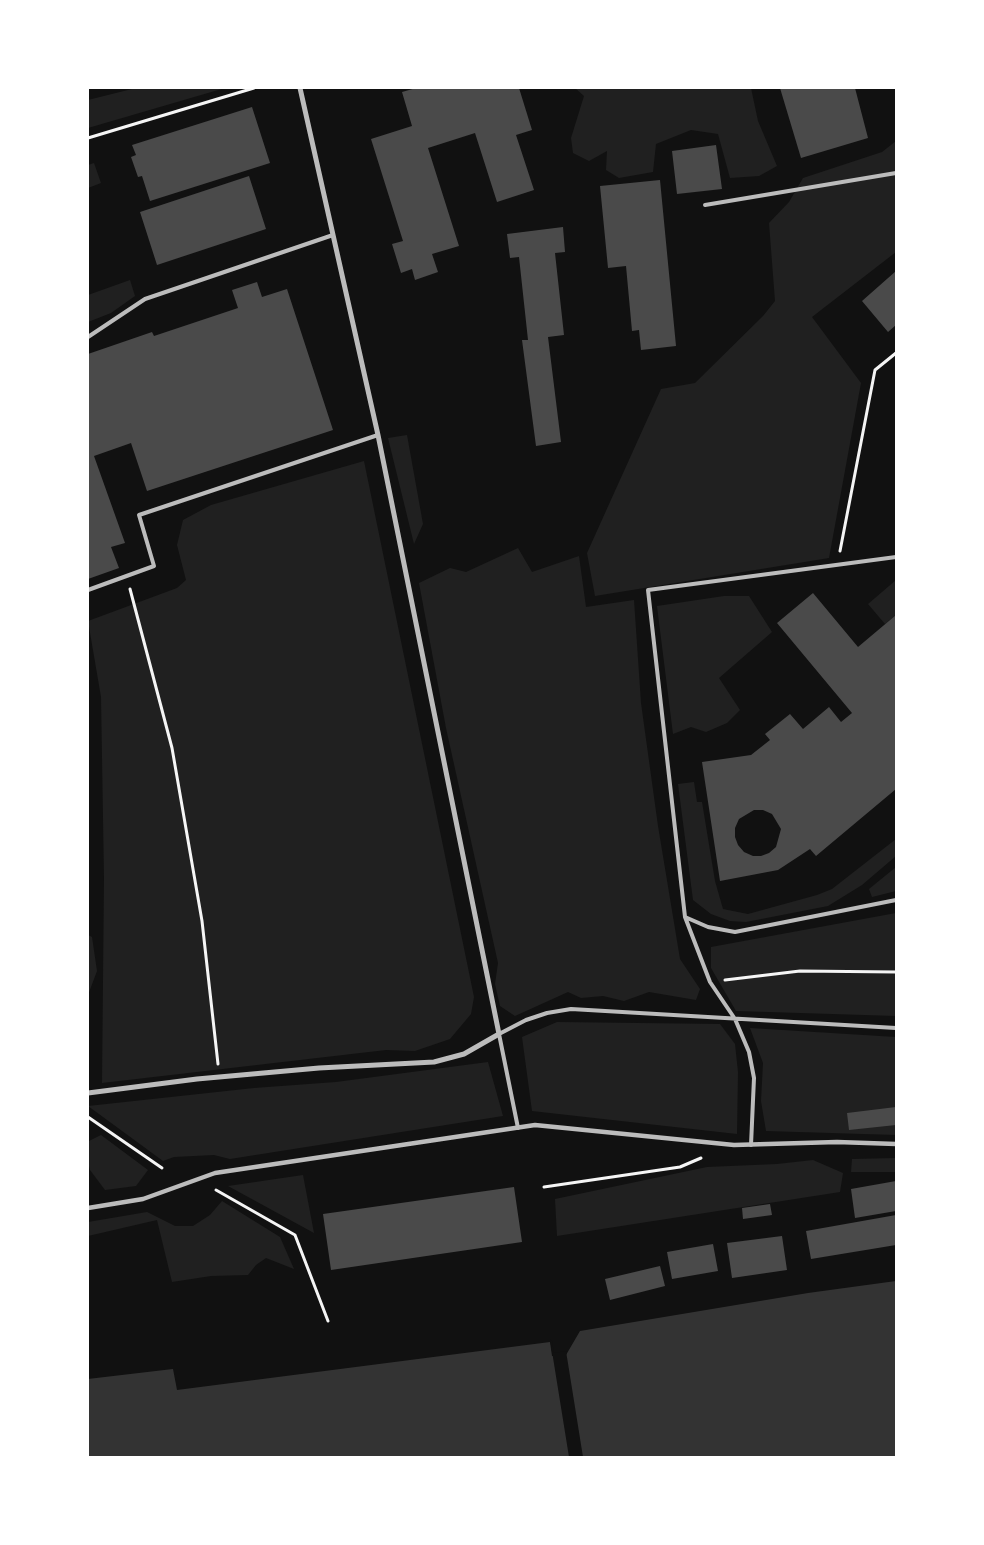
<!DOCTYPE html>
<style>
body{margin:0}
#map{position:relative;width:984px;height:1545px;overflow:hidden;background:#111;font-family:Georgia,serif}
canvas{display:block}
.frame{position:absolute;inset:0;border:89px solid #fff;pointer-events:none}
</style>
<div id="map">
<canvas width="984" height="1545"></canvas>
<div class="frame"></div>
</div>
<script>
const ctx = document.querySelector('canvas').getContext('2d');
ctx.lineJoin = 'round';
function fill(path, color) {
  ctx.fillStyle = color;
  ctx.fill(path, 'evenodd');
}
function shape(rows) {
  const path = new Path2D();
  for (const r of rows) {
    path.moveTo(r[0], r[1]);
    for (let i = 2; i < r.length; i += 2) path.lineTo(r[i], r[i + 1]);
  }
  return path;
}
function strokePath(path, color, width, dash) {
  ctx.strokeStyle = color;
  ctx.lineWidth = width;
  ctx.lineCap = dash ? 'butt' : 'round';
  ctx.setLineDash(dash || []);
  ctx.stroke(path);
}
fill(shape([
 [136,88,225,88,88,128,88,100],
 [575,88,751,88,758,121,777,166,759,176,730,178,718,134,691,130,656,144,653,172,619,178,606,170,607,151,589,161,573,153,571,138,584,96],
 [896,141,896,252,812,317,861,383,829,558,595,596,587,553,661,389,695,383,763,316,775,301,769,223,789,202,803,178,882,152],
 [94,163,101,183,88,188,88,165],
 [130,280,135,296,111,313,88,322,88,295],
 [407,435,423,524,414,544,388,438],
 [364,461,474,997,471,1014,450,1039,415,1051,386,1050,102,1083,104,878,101,697,88,621,177,588,186,580,177,545,183,520,211,505],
 [518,548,532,572,579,556,586,607,634,600,641,703,658,826,680,959,700,989,696,1000,649,992,624,1001,603,996,581,998,568,992,515,1016,500,1006,495,984,498,963,446,728,419,583,450,568,466,572],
 [896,580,896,615,885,624,868,604],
 [724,596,749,596,772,632,719,678,740,710,727,723,706,732,691,727,673,734,657,606],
 [694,782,697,802,702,802,715,881,723,909,748,914,817,895,832,889,896,839,896,856,862,885,828,906,746,922,730,921,711,914,693,900,678,784],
 [896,867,896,891,872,897,869,889],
 [896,913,896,1016,736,1011,711,968,711,947],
 [88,935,92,937,97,971,88,995],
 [557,1022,720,1024,735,1044,738,1072,737,1134,532,1111,522,1037],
 [750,1028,896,1037,896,1135,766,1131,761,1101,763,1063],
 [488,1062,503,1116,230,1159,214,1155,174,1157,163,1161,88,1106,254,1088,336,1082],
 [101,1135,148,1170,136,1186,105,1190,90,1170,88,1162,89,1141],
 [896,1158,896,1172,851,1172,852,1159],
 [813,1160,843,1173,840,1192,557,1236,555,1199,707,1167,777,1164],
 [303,1175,314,1233,228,1186],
 [222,1201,280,1237,294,1269,266,1258,256,1265,248,1275,211,1276,172,1282,157,1220,88,1236,88,1222,147,1212,175,1226,193,1226,210,1215]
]), '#202020');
fill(shape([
 [896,1281,896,1457,88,1457,88,1379,173,1369,177,1390,550,1342,552,1356,566,1355,580,1331,808,1293]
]), '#333');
fill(shape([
 [550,1339,552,1341,554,1353,566,1351,583,1457,569,1457]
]), '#111');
fill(shape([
 [416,88,519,88,532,130,516,135,534,190,497,202,475,133,428,148,459,246,432,254,438,272,415,280,412,269,401,273,392,244,403,241,371,139,412,126,402,92],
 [780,88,855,88,868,138,801,158],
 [252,107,270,163,150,201,142,176,138,177,131,157,136,155,132,145],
 [716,145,722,189,677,194,672,151],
 [249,176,266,229,157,265,140,212],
 [660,180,676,346,641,350,639,330,632,331,626,266,608,268,600,186],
 [563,227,565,252,555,253,564,335,548,337,561,442,536,446,522,340,528,340,519,257,510,258,507,234],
 [896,271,896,325,888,332,862,301],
 [257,282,262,297,287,289,333,430,147,491,131,443,94,456,125,543,111,547,119,568,88,579,88,354,152,332,154,336,238,308,232,290],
 [813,593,858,647,896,615,896,789,816,856,810,849,778,870,720,881,702,762,751,755,770,740,765,734,790,714,803,729,829,707,841,722,852,713,777,623],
 [754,810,763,810,772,814,781,829,776,847,769,853,761,856,753,856,744,852,738,845,735,837,735,828,739,819],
 [896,1107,896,1125,849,1130,847,1113],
 [896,1181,896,1211,855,1218,851,1189],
 [514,1187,522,1242,331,1270,323,1214],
 [770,1204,772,1215,743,1219,742,1208],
 [896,1215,896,1245,811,1259,806,1231],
 [782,1236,787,1270,732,1278,727,1243],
 [713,1244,718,1271,672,1279,667,1252],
 [660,1266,665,1286,610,1300,605,1279]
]), '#4a4a4a');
strokePath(shape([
 [88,138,254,88],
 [840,551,875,370,896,353],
 [130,589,172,748,202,921,218,1064],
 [725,980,800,971,896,972],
 [88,1117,162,1168],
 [544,1187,680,1167,701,1158],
 [216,1190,295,1235,328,1321]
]), '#f5f5f5', 3);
strokePath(shape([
 [705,205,896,173],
 [88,337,145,299,333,235],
 [88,590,154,566,139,515,378,435],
 [685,917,708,927,735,932,896,900],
 [518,1128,499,1034,526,1020,547,1013,571,1009,896,1028],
 [751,1145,754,1078,749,1052,735,1019,710,982,685,917,648,590,896,557]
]), '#bcbcbc', 4);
strokePath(shape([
 [88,1208,143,1199,215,1173,535,1125,734,1145,837,1142,896,1144]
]), '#bcbcbc', 4.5);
strokePath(shape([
 [88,1093,197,1079,319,1068,434,1062,464,1054,499,1034,378,435,300,88]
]), '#bcbcbc', 5);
</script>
